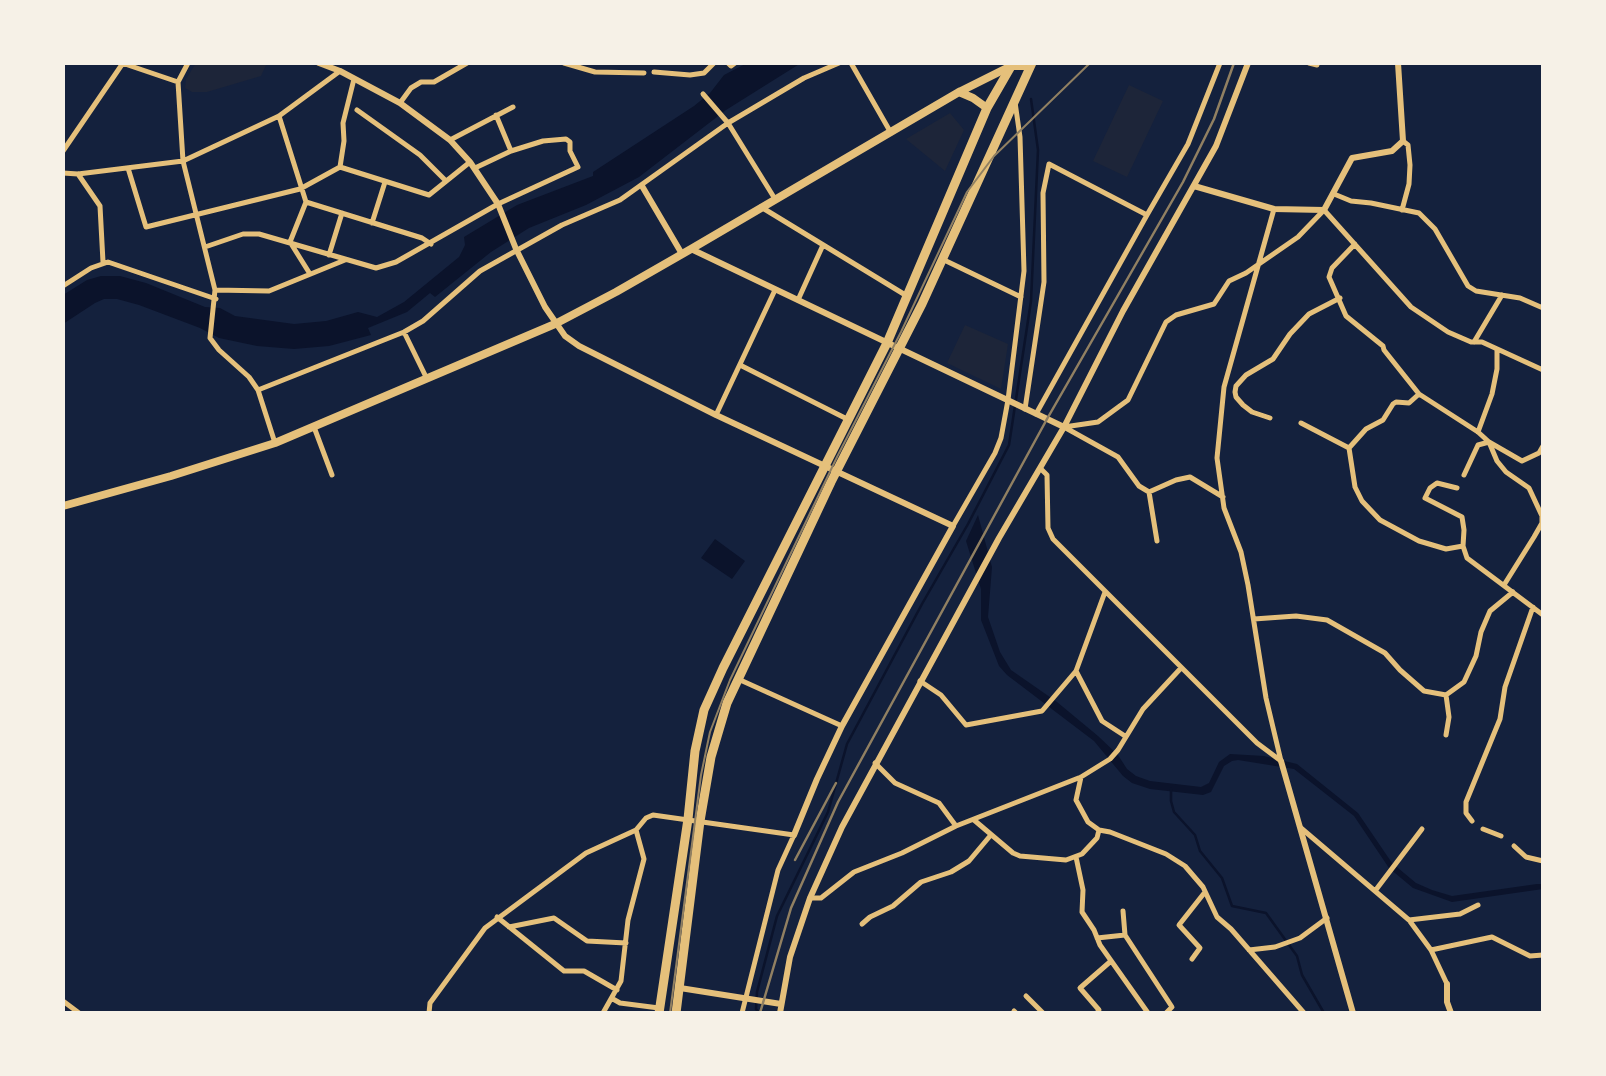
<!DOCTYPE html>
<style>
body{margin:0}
#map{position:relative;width:1606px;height:1076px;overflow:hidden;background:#14213d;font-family:Karla,sans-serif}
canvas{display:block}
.frame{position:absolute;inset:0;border:65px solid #f6f1e7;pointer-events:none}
</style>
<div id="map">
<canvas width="1606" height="1076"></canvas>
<div class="frame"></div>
</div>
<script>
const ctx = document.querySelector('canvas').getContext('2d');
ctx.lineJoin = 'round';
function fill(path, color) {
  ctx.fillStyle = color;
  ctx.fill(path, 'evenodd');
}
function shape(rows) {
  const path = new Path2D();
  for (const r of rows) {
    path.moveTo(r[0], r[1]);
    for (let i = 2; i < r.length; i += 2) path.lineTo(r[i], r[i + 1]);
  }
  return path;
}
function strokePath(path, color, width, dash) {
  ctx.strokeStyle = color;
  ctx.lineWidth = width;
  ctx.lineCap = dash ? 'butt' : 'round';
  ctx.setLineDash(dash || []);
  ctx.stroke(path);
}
fill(shape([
 [196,63,267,63,261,76,207,92,192,92,185,88,186,79],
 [1129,85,1163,101,1127,177,1093,161],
 [950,113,964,130,945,171,906,139],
 [965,325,1008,344,1001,389,947,363]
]), '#1d2539');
fill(shape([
 [747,63,801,63,726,110,639,177,586,205,529,228,491,252,435,297,430,293,407,312,368,328,371,335,329,346,294,349,257,346,219,338,200,328,139,305,117,299,104,299,95,303,63,324,63,295,87,280,101,276,120,276,146,283,205,307,220,308,235,316,294,324,326,321,358,312,377,317,404,302,459,257,465,245,464,237,517,205,593,176,593,172,694,106,710,93,724,75],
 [978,515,992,567,988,617,1000,652,1011,670,1057,702,1098,736,1118,755,1127,769,1136,776,1150,781,1201,787,1209,783,1219,762,1230,754,1264,756,1297,764,1358,813,1392,863,1416,883,1432,890,1452,896,1537,884,1543,884,1543,889,1452,902,1413,888,1389,868,1354,816,1294,769,1238,760,1232,761,1224,766,1211,792,1203,795,1150,789,1132,783,1123,776,1094,741,1007,675,999,666,981,620,981,589,966,541],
 [715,539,745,561,732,579,701,558]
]), '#0b132b');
strokePath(shape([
 [1171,789,1171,801,1174,812,1195,835,1200,851,1222,878,1232,906,1266,913,1297,956,1302,975,1324,1013],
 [759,1013,756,1009,757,992,777,916,828,812,847,744,922,604,968,524,1009,445,1031,301,1038,150,1031,99]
]), '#0b132b', 2.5);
strokePath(shape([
 [122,63,178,82],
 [188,63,178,82,183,161,215,290,210,338,219,350,249,377,258,390,275,443],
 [564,63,595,72,644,73],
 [728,63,731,66,735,63],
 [851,63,891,133],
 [1309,63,1317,65],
 [654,72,690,75,704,73,714,63],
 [703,94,728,123,775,199],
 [400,103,411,88,421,82,434,82,467,63],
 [357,110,420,155,446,181],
 [496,115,511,151],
 [279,116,306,202,290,242],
 [450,140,513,107],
 [63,151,123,63],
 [340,167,344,141,343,123,354,79],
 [128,168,146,227,300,189,340,167,429,195,470,162],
 [63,173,78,174,183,161,279,116,340,71],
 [78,174,100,206,103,262],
 [1334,194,1351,201,1371,203,1419,213,1435,229,1468,286,1476,291,1520,298,1543,308],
 [306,202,422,238,431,244],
 [761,207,907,296],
 [1274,209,1224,387,1217,458,1224,508,1241,552,1248,585,1266,698,1281,761],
 [1402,210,1409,184,1410,165,1408,145,1403,141],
 [372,223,385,182],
 [290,242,310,274],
 [1355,244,1332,268,1329,277,1346,316,1383,346,1384,350,1419,394,1478,432,1489,442,1497,461,1506,472,1529,488,1542,516,1542,523,1534,537,1504,585],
 [205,247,243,234,259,234,376,268,396,262,498,204,578,167,570,151,570,142,566,139,543,141,511,151,475,168],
 [329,255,342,213],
 [942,259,1021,297],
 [63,286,91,268,108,262,216,299],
 [215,290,269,291,345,260],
 [798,300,823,245],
 [404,332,427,379],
 [1474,342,1502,295],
 [740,365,847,419],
 [258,390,404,332,423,321,480,271,562,225,620,200,728,123,804,78,839,63],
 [1419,394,1409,403,1396,402,1393,404,1383,420,1366,429,1349,448,1355,487,1362,501,1380,520,1419,541,1446,549,1463,546,1467,558,1543,615],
 [1025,409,1044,282,1043,193,1049,164,1147,215,1188,144,1220,63],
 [1036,414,1147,215],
 [716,415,775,290],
 [1270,418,1252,412,1243,405,1236,397,1235,392,1236,386,1246,375,1273,359,1290,334,1309,314,1340,298],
 [1301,423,1349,448],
 [314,427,332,475],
 [1064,427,1098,422,1128,400,1166,322,1176,315,1214,304,1229,281,1246,273,1298,237,1324,210,1411,307,1448,332,1471,342,1482,342,1543,370],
 [1064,427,1118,457,1139,486,1149,492,1176,480,1190,477,1223,497],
 [1478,432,1492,394,1497,369,1497,349],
 [1040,468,1047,475,1048,528,1053,539,1257,743,1281,761],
 [1464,475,1478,445,1489,442,1522,461,1539,453,1543,446],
 [1457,488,1437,483,1430,488,1425,498,1462,517,1464,530,1463,546],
 [1149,492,1157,541],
 [953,526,995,453,1001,438,1008,400,1024,271,1020,137,1015,102],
 [1254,619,1296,616,1327,620,1385,653,1400,670,1424,691,1446,695,1464,682,1476,656,1481,632,1490,611,1513,592],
 [1076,671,1102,721,1125,736],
 [738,679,842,726],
 [920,681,941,695,966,725,1042,711,1076,671,1105,592],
 [1446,695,1449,717,1446,735],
 [875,763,895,783,939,803,956,826],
 [1081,777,1076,800,1088,822,1099,830,1110,832,1166,854,1185,866,1203,887,1217,917,1231,929,1304,1013],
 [974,820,1013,853,1020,856,1066,860,1082,854,1097,838,1099,830],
 [1472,821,1466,813,1466,802,1500,719,1505,687,1533,607],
 [1301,828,1409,920,1431,950,1447,984],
 [1483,829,1501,836],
 [1514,846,1526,857,1543,861],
 [1076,857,1083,890,1082,912,1094,930,1100,945,1148,1013],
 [1375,891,1422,829],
 [810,898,821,898,854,872,902,853,956,826,1081,777,1110,759,1118,750,1143,709,1181,668],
 [1123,911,1125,935],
 [497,917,564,971,584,971,617,990],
 [1409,920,1460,914,1478,905],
 [862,924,870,917,893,906,921,882,951,872,969,861,990,836],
 [509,927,554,918,587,941,626,943],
 [1097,938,1125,935,1172,1007,1166,1013],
 [1249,950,1275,947,1300,938,1327,918],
 [1431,950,1492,937,1530,956,1543,955],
 [1192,959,1200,948,1179,925,1205,892],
 [1026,996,1043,1013],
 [613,999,620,1003,659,1008],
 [63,1001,79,1013],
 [1014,1011,1016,1013],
 [429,1013,430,1003,485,928,586,853,636,830,646,818,653,815,794,835,778,870,742,1013],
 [603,1013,621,981,628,920,644,859,636,830],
 [1097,1013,1099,1010,1080,988,1111,961]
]), '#e5c07b', 5);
strokePath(shape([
 [319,63,340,71,400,103,450,140,470,162,498,204,516,249,545,307,565,336,579,346,716,415,953,526,842,726,817,779,794,835],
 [642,186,682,254],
 [1194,186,1274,209,1324,210,1352,158,1392,151,1403,141,1398,63],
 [691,249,1064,427],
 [1281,761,1353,1013],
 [1447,984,1447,1002,1451,1013],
 [680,988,781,1004],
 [780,1013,790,957,810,898,842,827,999,538,1064,427,1123,311,1216,146,1248,63]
]), '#e5c07b', 6);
strokePath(shape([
 [959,92,973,98,987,108],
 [63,506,171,476,275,443,555,324,616,292,691,249,959,92,1011,66,1030,66]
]), '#e5c07b', 8);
strokePath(shape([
 [659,1013,688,819,695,751,704,710,723,668,887,343,987,108,1013,63],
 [676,1013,700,821,711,757,727,703,831,482,922,304,1032,63]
]), '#e5c07b', 9);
strokePath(shape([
 [670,1013,701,775,710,732,730,680,837,457,901,332,967,192,994,156,1090,63]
]), '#918062', 2);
strokePath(shape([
 [795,860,836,783],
 [760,1013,791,908,838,802,1047,419,1183,182,1214,119,1234,63]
]), '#918062', 2.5);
</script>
